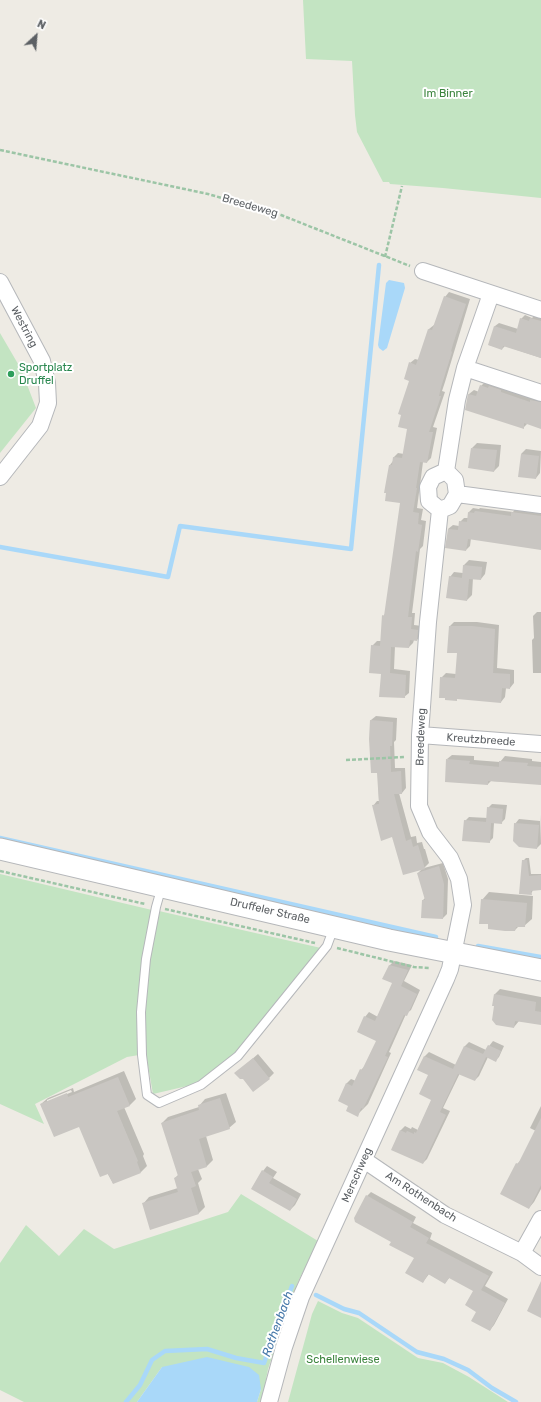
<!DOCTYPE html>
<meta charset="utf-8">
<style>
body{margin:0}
#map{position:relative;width:541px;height:1402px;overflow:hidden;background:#eeebe4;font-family:Rubik,sans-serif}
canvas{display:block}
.north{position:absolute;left:16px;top:16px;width:40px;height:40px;-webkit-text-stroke:3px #fff;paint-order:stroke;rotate:26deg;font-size:11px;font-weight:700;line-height:16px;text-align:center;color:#5c6064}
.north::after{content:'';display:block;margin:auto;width:14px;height:18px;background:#5c6064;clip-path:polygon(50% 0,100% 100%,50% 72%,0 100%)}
</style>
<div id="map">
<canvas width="541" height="1402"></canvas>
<div class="north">N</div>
</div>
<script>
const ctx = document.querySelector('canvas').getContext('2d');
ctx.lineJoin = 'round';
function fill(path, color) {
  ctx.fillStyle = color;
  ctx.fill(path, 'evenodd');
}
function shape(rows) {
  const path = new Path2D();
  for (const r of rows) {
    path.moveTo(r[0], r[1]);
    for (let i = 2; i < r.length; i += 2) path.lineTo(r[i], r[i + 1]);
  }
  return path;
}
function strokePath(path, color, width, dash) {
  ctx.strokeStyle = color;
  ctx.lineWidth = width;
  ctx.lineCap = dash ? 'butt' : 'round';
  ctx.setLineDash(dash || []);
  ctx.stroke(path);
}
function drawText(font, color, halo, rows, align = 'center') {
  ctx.font = font + ' Rubik,sans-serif';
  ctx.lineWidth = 4;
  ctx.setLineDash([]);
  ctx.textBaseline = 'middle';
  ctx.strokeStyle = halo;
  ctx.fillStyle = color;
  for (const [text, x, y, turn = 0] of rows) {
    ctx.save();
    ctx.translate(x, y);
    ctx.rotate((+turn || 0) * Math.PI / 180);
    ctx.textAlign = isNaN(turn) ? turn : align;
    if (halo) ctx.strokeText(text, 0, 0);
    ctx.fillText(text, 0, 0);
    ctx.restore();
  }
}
fill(shape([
 [303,0,541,0,541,198,443,188,390,184,389,182,383,182,357,132,355,115,352,61,306,59],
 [0,333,21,369,36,408,0,453],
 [0,874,152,910,139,1055,127,1057,35,1104,44,1124,0,1104],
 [159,911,321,948,246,1043,224,1063,200,1083,153,1094,146,1054,144,1012,150,960],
 [241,1194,318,1241,298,1282,268,1369,262,1402,257,1402,261,1389,162,1367,137,1402,24,1402,0,1390,0,1263,26,1225,59,1256,84,1229,114,1249,228,1212],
 [318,1301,342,1313,358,1318,418,1358,443,1363,469,1377,508,1402,288,1402,312,1314]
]), '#c3e4c2');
fill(shape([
 [389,280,404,283,405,288,387,348,383,351,379,348,378,345,386,283],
 [207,1357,249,1367,259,1375,261,1389,257,1402,137,1402,162,1367]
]), '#a9d8f9');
fill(shape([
 [449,292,470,299,445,382,442,391,445,392,433,427,437,428,431,458,427,462,423,462,417,508,423,509,421,520,426,521,423,546,420,549,412,613,415,613,414,625,422,626,421,635,417,640,414,640,413,643,409,647,395,646,394,669,410,671,409,693,404,697,382,673,372,646,377,641,381,641,383,616,385,614,401,503,390,465,393,461,394,457,398,453,404,454,408,428,410,363,415,359,419,360,429,329,434,325,435,326,445,297],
 [525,315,532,318,535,315,541,317,541,358,505,346,502,349,489,345,495,326,499,323,518,329,521,319],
 [485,382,541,397,541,428,528,423,523,428,466,409,469,394,474,390,479,392,481,386],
 [477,443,501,445,499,466,494,471,472,448],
 [526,449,541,451,540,473,536,478,521,454],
 [473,508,479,509,480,508,513,512,516,508,541,511,541,549,471,538,470,546,466,550,448,529,453,525,459,526,460,522,464,518,468,518,469,512],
 [469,560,487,562,485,574,481,579,473,578,472,595,467,600,450,577,454,572,463,573,464,565],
 [537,612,541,612,541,673,533,673,532,640,534,638,533,616],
 [454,622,477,622,499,625,497,668,514,670,514,683,510,688,506,688,505,697,501,702,458,698,456,700,441,678,446,673,456,674,458,652,450,626],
 [376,716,397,718,396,740,394,742,395,768,405,768,406,788,402,793,399,793,411,837,416,836,417,843,422,842,424,849,425,849,429,863,424,868,443,863,448,879,447,914,443,918,422,917,423,900,425,898,418,873,423,868,393,836,373,806,377,801,379,801,378,772,371,720],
 [452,755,474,756,474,760,500,762,505,756,532,759,532,761,541,762,541,784,491,781,488,784,447,759],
 [492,804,507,805,505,819,501,823,494,823,493,838,489,842,465,821,469,817,488,818,488,808],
 [540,814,541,844,537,848,515,824,519,819,540,821],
 [526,858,529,858,531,874,541,874,541,889,533,890,531,894,523,861],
 [489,892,533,896,532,919,524,926,519,926,515,930,489,923,482,900],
 [394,961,412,965,404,981,420,990,411,1010,406,1014,389,1052,391,1053,368,1104,357,1115,349,1105,339,1100,347,1083,351,1079,356,1081,361,1070,365,1066,377,1041,365,1017,369,1012,378,1017,393,983,389,966],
 [500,989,541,997,541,1024,519,1021,514,1027,496,1005,494,1005,495,994],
 [493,1041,504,1046,499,1057,495,1061,488,1057,479,1076,475,1080,460,1073,443,1108,450,1111,427,1159,423,1163,392,1149,401,1130,405,1126,411,1129,412,1127,418,1130,432,1099,429,1074,419,1069,425,1056,429,1052,456,1065,465,1046,469,1042,486,1050],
 [258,1054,274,1073,269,1078,243,1078,236,1073],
 [124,1071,136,1099,130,1105,124,1107,144,1154,143,1156,147,1166,141,1172,113,1183,80,1126,41,1104,48,1098,73,1088,74,1092],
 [71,1090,72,1092,47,1102,47,1100],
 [226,1093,236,1122,229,1128,206,1136,213,1160,207,1166,198,1169,202,1179,198,1183,205,1207,199,1213,151,1228,143,1204,149,1197,178,1188,175,1178,179,1174,162,1123,168,1117,199,1107,199,1106,205,1099],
 [541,1106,541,1189,534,1202,529,1208,517,1164,521,1160,536,1131,530,1128],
 [267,1166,277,1172,273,1178,301,1194,295,1205,290,1210,252,1188,263,1171],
 [371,1192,416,1217,413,1223,432,1233,430,1239,493,1272,485,1286,508,1299,494,1325,490,1330,477,1311,474,1291,450,1277,445,1283,429,1274,423,1282,415,1258,392,1242,367,1196]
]), '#0003');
strokePath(shape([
 [0,547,168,577,180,526,351,549,379,265],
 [0,838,436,937],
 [478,946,541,957],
 [316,1295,344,1309,359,1313,417,1352,444,1359,468,1370,492,1388,516,1402],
 [126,1402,140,1385,152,1360,165,1351,207,1349,236,1358,264,1363,292,1286]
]), '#a9d8f9', 4.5);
fill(shape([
 [444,296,466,304,453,344,451,351,452,352,441,387,439,396,441,396,429,432,433,432,427,463,420,462,416,488,417,488,413,512,419,513,418,524,422,525,418,552,416,551,408,617,412,617,411,629,418,630,417,641,410,640,409,648,391,647,390,673,406,675,405,698,379,697,381,674,369,673,371,645,380,646,382,615,384,616,400,503,385,501,386,493,384,493,389,465,392,465,393,457,402,458,407,429,398,427,401,415,398,414,409,381,404,379,407,369,409,362,416,365,428,329,432,330],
 [520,318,529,321,530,318,541,321,541,358,503,346,502,350,488,345,494,326,516,333],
 [480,385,488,388,489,386,501,390,501,392,530,402,530,400,541,402,541,429,524,423,524,429,465,410,468,394,476,396],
 [471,448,497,450,494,472,468,468],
 [521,454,539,456,536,479,518,477],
 [475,511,511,516,511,512,541,516,541,550,468,539,466,551,445,548,448,529,458,530,459,521,467,522,468,512,474,513],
 [463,565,482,567,481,580,469,579,467,601,446,598,449,576,462,578],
 [449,626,472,626,495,629,493,673,510,674,510,689,502,688,501,703,457,699,457,701,445,700,445,698,439,698,440,677,455,678,457,653,447,653],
 [370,720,393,722,392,746,390,746,391,772,401,771,402,794,394,794,406,841,411,839,413,847,418,845,425,869,403,875,392,837,381,841,372,805,379,804,377,773,371,773,369,739],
 [446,759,470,761,469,764,499,767,499,761,528,763,527,766,541,767,541,785,488,781,488,785,445,782],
 [487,807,503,809,502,824,491,823,490,843,462,841,464,820,486,822],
 [514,823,539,825,537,849,519,847,513,841],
 [522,860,527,860,529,876,541,875,541,890,531,891,532,895,519,894],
 [439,866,444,884,443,919,421,918,422,900,425,900,417,873],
 [481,899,527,903,525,927,516,927,515,931,505,931,488,929,488,924,479,924],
 [389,965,408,970,401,986,417,994,407,1016,404,1015,385,1056,388,1057,363,1109,361,1108,358,1117,346,1111,348,1106,338,1101,346,1083,352,1086,360,1069,362,1070,376,1041,357,1032,364,1016,375,1021,392,983,382,979],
 [494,994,536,1002,535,1011,541,1012,541,1025,515,1021,514,1028,496,1025,492,1020,494,1006,492,1006],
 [488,1045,501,1051,496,1062,486,1057,475,1081,458,1074,440,1112,446,1115,423,1164,391,1150,400,1130,406,1133,407,1131,414,1134,414,1132,416,1133,431,1100,419,1094,428,1075,417,1070,424,1056,453,1069,464,1046,483,1054],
 [253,1058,270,1079,253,1092,243,1079,240,1079,234,1073],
 [118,1077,130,1106,117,1111,138,1161,137,1162,141,1173,113,1184,108,1174,100,1177,79,1127,54,1137,40,1104,67,1093,68,1097],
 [220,1098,230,1129,199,1139,207,1167,191,1172,196,1186,191,1188,199,1214,150,1230,142,1203,178,1192,174,1178,178,1176,161,1123,199,1110,198,1105],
 [541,1118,541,1185,529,1209,500,1194,516,1163,518,1164],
 [262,1170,273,1177,269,1183,297,1199,290,1211,251,1189],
 [366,1195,413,1222,410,1227,429,1238,426,1243,489,1276,481,1290,505,1303,490,1331,471,1321,476,1312,465,1305,473,1291,449,1278,445,1284,428,1274,423,1283,405,1273,414,1258,389,1245,391,1242,355,1222,354,1218],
 [541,1281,541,1318,527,1311]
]), '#c9c6c2');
const service = shape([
 [162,886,156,907,146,959,141,1012,142,1055,147,1095,159,1103,201,1085,238,1056,327,946,334,927]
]);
const minor = shape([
 [423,271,541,310],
 [0,282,42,361,47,383,48,403,40,426,0,477],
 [465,368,541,393],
 [446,471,457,400,465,368,491,294],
 [457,494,541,505],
 [440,510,429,501,428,487,433,477,446,471],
 [440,510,450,506,457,494,455,480,446,471],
 [420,735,541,744],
 [364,1160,445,1215,522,1253,541,1267],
 [522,1253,541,1219],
 [269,1402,284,1347,301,1297,446,979,450,969,463,905,459,879,450,858,430,832,419,806,420,735,428,622,440,510]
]);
const tertiary = shape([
 [0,849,389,940,541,970]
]);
strokePath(service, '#b5b7ba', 10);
strokePath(minor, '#b5b7ba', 18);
strokePath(tertiary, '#b5b7ba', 23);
strokePath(shape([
 [0,150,208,194,281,215,410,266],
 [385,257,402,186],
 [346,760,405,757],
 [0,871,145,904],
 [165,909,315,943],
 [337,948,414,967,430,968]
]), '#9cc5a6', 2.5, [4, 2]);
strokePath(service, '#fff', 8);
strokePath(minor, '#fff', 16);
strokePath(tertiary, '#fff', 21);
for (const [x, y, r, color] of [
 [11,374,4,"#2e9e5b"]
]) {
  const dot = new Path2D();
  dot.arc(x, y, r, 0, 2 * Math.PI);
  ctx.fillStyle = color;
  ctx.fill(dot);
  strokePath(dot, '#fff', 1.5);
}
drawText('11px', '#3b843d', '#fff', [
 ["Im Binner",448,94],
 ["Schellenwiese",343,1360]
]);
drawText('11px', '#5c6064', '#fff', [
 ["Breedeweg",250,206,16],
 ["Westring",24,327,62],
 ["Breedeweg",421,737,-88],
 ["Kreutzbreede",481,740,4],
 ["Druffeler Straße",270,911,13],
 ["Merschweg",357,1175,-66],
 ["Am Rothenbach",421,1197,33]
]);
drawText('11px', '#27864d', '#fff', [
 ["Sportplatz",19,368],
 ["Druffel",19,381]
], 'left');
drawText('italic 12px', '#4779aa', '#fff', [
 ["Rothenbach",278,1324,-70]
]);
</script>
